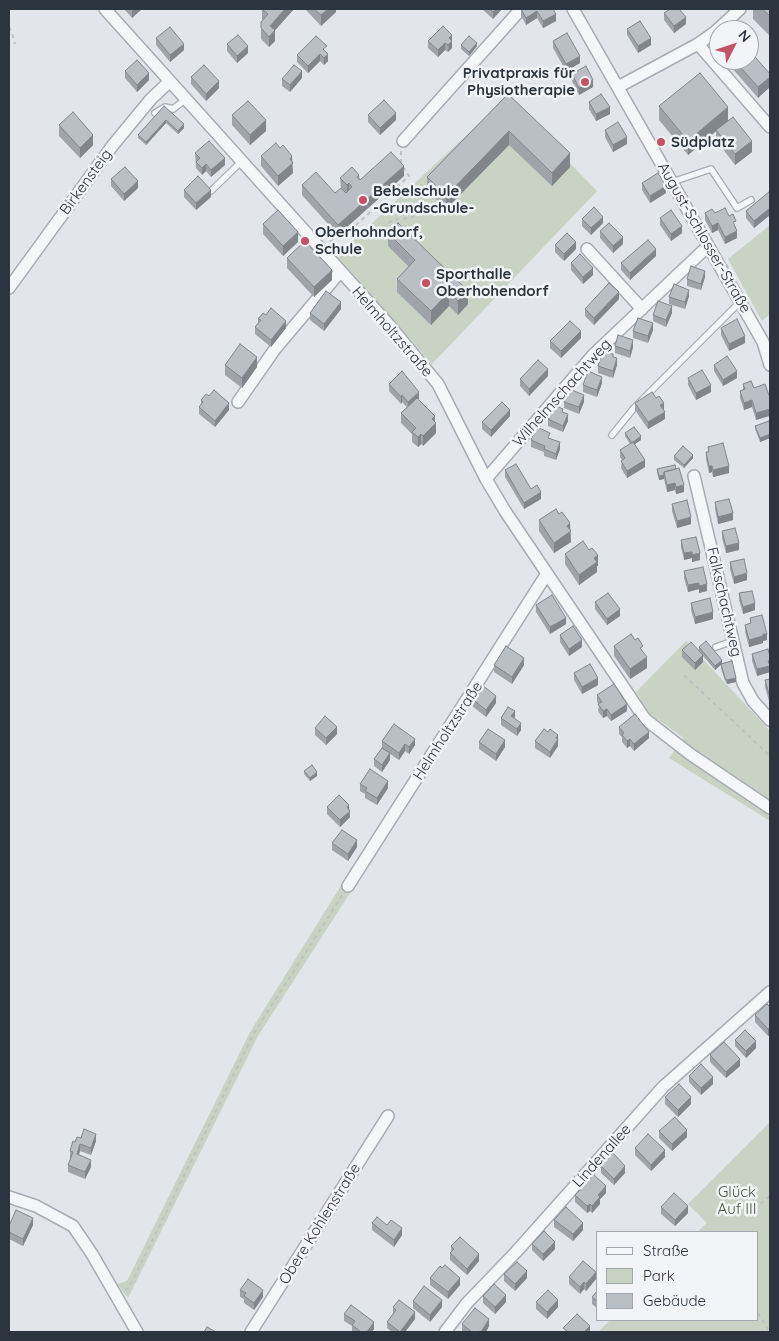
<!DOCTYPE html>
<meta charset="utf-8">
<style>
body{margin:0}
#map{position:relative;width:779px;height:1341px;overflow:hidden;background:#e2e5ea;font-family:Quicksand,sans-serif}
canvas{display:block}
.frame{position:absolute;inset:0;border:10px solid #2c3440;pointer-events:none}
.legend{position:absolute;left:596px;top:1231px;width:162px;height:90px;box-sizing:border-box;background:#f2f4f7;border:1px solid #a3a7ae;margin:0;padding:6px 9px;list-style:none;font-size:15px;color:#2c3440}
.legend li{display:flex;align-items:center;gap:10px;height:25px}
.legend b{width:25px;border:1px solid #a3a7ae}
.north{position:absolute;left:709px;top:20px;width:50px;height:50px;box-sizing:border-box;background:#f2f4f7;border:1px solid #a3a7ae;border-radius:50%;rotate:49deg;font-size:14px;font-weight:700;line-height:20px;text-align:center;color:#2c3440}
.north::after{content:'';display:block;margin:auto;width:18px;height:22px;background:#c45267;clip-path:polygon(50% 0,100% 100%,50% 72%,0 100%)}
</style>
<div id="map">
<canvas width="779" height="1341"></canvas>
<div class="frame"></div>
<ul class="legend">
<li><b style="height:6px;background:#f5f6f8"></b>Straße</li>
<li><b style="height:14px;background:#c8d3c4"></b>Park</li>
<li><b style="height:14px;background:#babfc6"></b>Gebäude</li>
</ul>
<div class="north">N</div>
</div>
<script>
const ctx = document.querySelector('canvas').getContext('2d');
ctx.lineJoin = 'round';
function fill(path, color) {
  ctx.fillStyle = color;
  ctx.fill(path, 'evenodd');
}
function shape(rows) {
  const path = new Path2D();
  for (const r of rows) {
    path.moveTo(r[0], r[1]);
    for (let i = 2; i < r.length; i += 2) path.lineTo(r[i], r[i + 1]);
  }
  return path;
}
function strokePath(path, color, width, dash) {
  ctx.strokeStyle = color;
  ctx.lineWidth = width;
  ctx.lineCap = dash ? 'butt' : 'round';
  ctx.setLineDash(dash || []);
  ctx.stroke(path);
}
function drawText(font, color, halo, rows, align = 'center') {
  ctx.font = font + ' Quicksand,sans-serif';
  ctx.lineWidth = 5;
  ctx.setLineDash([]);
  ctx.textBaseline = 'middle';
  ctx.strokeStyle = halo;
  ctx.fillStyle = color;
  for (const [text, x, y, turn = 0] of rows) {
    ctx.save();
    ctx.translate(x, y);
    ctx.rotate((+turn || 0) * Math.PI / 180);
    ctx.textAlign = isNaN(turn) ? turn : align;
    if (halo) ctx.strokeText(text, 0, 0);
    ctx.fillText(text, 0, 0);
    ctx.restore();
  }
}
fill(shape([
 [506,98,597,191,432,364,337,256],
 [770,225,770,314,762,321,728,259],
 [686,641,770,731,770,821,669,758,684,738,650,714,636,692],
 [342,884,352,890,258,1036,128,1298,117,1284,127,1281,250,1032],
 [770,1122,770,1332,598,1332,610,1320,758,1320,758,1232,697,1232,707,1223,688,1204]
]), '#c8d3c4');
const lane = shape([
 [155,113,165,107,173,109,186,99],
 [672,182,711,169,737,208,751,200],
 [211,191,242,161],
 [612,435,634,408,740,302],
 [716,647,733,641]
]);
const street = shape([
 [105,9,390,326,438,384,486,479,505,511,645,719,690,754,770,808],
 [573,9,763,342,770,365],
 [698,44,770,127],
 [618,87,698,44,715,32,740,9],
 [403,141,521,9],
 [587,249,642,309],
 [9,288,113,145,151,99,169,82],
 [238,402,275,349,340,272],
 [694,476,743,683,753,701,770,720],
 [486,479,593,355,708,246],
 [348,886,546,575],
 [9,1197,36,1206,73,1226,92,1254,137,1332],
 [251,1332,388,1116],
 [445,1332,467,1303,516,1252,663,1087,770,992]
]);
strokePath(lane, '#a8acb4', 8);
strokePath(street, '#a8acb4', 14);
strokePath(shape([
 [9,27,12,33,15,44],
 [401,163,401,151],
 [375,232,393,220,410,218,430,207,435,202],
 [330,242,334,238,342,238,409,176,403,167],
 [684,675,770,756],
 [748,1214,770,1196],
 [125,1290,129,1288,254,1033,343,894],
 [758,1313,770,1332],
 [680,1332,685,1332]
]), '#bdc0c4', 2, [4, 4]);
strokePath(lane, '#f5f6f8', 5.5);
strokePath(street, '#f5f6f8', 11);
fill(shape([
 [124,9,142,9,132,18],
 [262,9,294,9,275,30,275,41,269,47,261,39,261,28,263,20,262,19],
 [305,9,336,9,336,12,321,26],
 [482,9,502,9,493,19],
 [521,9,556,14,556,21,543,28,537,18,526,25,521,16],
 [753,9,770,9,769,35,753,19],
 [664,13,686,24,674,33,664,20],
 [627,29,651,45,638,53,627,35],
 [452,35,452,48,448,52,445,50,438,57,428,48,428,41],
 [156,38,184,50,170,62,156,45],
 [553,41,580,63,566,71,553,48],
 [227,44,248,53,237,63,227,51],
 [461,45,477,46,469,56,461,49],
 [327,52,328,61,324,65,320,61,308,73,297,62,297,55],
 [725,60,749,60,770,74,758,98],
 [125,71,149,80,137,92,125,78],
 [572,74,593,87,579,95,572,81],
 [191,77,219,88,206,101,191,84],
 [302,78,290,92,282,86,282,79],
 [508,94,570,167,552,186,509,145,446,209,427,191,427,177],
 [589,102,610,114,596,121,589,109],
 [770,103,770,113,769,111,769,104],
 [164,106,184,128,178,134,166,123,146,145,138,138,138,135],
 [659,106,728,121,752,152,735,165,716,140,716,131,688,155,659,120],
 [232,115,266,131,250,145,232,125],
 [368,115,396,120,380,135,368,122],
 [59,125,93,145,80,158,59,136],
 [605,130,627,144,613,152,605,137],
 [195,153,225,165,211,177,206,171,202,175,196,168],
 [261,156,293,173,278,186,261,166],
 [359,175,360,180,404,176,338,235,302,195,302,185,335,193,341,188,340,178],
 [111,179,138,188,124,201,111,186],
 [642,183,666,193,650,203,642,190],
 [184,190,211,197,196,210,184,197],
 [770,191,770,215,754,228,746,218,746,211],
 [705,213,715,213,729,216,736,228,737,238,725,244,718,230,712,233,705,220],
 [660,218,682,233,671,241,660,225],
 [582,219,603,223,591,235,582,226],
 [263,224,298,242,283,256,263,234],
 [600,231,623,244,613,253,600,238],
 [388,233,468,304,458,315,449,306,431,325,397,292,397,279,409,267,388,246],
 [555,245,576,249,564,261,555,252],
 [656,256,630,280,621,270,621,263],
 [287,258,332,280,314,297,287,268],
 [571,263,593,275,583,284,571,270],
 [705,277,701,290,687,286,687,279],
 [689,296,685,309,669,304,669,297],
 [619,299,594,325,585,316,585,309],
 [341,309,324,331,310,320,310,313],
 [672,313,666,327,653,321,653,315],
 [258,319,286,328,271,347,255,334,255,327,258,323],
 [721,328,745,343,729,351,721,335],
 [653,330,648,343,633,338,633,331],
 [581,338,561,358,550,348,550,341],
 [615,346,633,347,630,358,615,353],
 [225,365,257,367,242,388,225,375],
 [617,365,613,378,598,373,598,366],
 [714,365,737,378,723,386,714,371],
 [548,376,529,396,520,386,520,379],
 [688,378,711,392,696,400,688,385],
 [602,383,597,397,583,392,583,385],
 [389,384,419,399,418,399,435,421,436,433,423,446,421,444,418,447,412,442,412,434,401,423,401,413,407,407,402,402,401,404,389,391],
 [743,384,754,388,765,384,756,420,752,407,744,410,740,398,740,391,743,390],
 [201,400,229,410,215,427,199,414,199,407,201,404],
 [564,402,584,402,579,414,564,408],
 [635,403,664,410,665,419,648,429,635,410],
 [563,412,568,421,563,432,548,426,548,419],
 [510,416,491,437,482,429,482,422],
 [770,424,770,438,760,442,755,429,755,426],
 [625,433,641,440,635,444,645,467,627,478,621,468,622,460,620,457,620,450,630,444,625,436],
 [550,438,560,449,556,460,544,456,544,452,531,447,531,440],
 [708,447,729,473,713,477,712,472,709,473,706,459,706,452,708,452],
 [674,456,693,458,684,468,674,460],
 [675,465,684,492,676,494,675,490,667,492,664,479,659,480,657,473,657,469],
 [505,470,531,489,541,499,524,509,505,477],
 [715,502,733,520,718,524,715,509],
 [672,504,691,524,677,528,672,511],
 [539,520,570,530,571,542,554,553,539,531],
 [722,531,739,550,726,553,722,538],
 [681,540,700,560,692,562,692,558,684,560,681,547],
 [565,554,598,566,597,566,597,572,579,585,565,564],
 [730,562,747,580,734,584,730,569],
 [684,571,707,591,699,593,699,589,688,592,684,578],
 [739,593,755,610,743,614,739,600],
 [595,602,620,616,607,625,595,609],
 [691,603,713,619,695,624,691,610],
 [536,605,566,624,550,634,536,612],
 [750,618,767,640,763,641,763,643,749,647,745,632,745,625,750,623],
 [560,635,582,647,569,656,560,642],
 [635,640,643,652,647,668,630,679,614,656,614,646],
 [699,647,722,664,736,682,727,684,725,681,721,668,721,664,715,670,703,656,703,662,695,670,682,657,682,650,699,650],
 [752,654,770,668,770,672,757,676,752,661],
 [494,665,524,665,512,684,494,672],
 [574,673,598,685,582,694,574,680],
 [770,679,770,700,769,701,765,687,765,680],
 [597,695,627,711,611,721,607,716,603,718,598,711,599,704,597,702],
 [472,699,496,703,486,717,472,706],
 [501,718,515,718,521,730,517,736,501,725],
 [619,727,649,738,634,751,630,746,627,748,622,742,622,737,619,734],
 [315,728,337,734,326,745,315,735],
 [548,732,558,735,558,746,550,758,535,748,535,741],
 [382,741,415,745,409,754,405,751,399,760,390,754,390,760,382,772,374,766,374,759,382,748],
 [479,742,505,747,496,761,479,749],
 [304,771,317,776,310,781,304,774],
 [360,784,388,788,377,805,365,798,365,794,360,791],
 [327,807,349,810,350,817,340,827,327,814],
 [332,843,357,847,348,861,332,850],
 [770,1007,768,1036,755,1022,755,1015],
 [735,1040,756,1048,746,1058,735,1046],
 [710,1055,740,1066,726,1078,710,1062],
 [689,1076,713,1084,701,1095,689,1082],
 [665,1097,691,1104,678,1117,665,1104],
 [659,1131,687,1137,672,1151,659,1138],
 [81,1138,96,1141,91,1155,80,1151,79,1155,91,1167,85,1179,68,1172,68,1165,71,1158,70,1158,70,1151],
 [635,1148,665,1157,651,1171,635,1155],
 [601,1166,625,1173,614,1185,601,1173],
 [606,1193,600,1199,600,1204,592,1213,590,1211,587,1213,575,1202,575,1195],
 [661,1207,688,1213,675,1226,661,1214],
 [554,1220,583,1230,573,1241,554,1227],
 [372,1223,402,1235,394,1247,372,1230],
 [33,1225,23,1246,9,1239,9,1226],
 [532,1244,555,1249,543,1261,532,1250],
 [451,1246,479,1261,467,1275,450,1260,450,1253,451,1252],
 [504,1274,527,1278,515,1291,504,1281],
 [569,1277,596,1279,586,1291,584,1289,580,1294,569,1284],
 [430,1278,460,1285,448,1299,430,1285],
 [240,1290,263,1297,254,1310,244,1303,244,1299,240,1297],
 [598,1290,598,1309,592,1304,592,1297],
 [483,1296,506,1302,495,1314,483,1303],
 [413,1301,442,1307,430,1322,413,1308],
 [536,1302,558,1307,547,1319,536,1309],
 [393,1307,415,1319,405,1332,392,1332,387,1328,387,1322,393,1314],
 [344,1314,374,1329,372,1332,352,1332,352,1326,344,1321],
 [462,1324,489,1326,486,1332,464,1332,462,1331]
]), '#a0a4aa');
fill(shape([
 [135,9,142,9,132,18,132,11],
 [285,9,294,9,270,36,270,26],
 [328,9,336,9,336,12,321,26,321,15],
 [496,9,502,9,493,19,493,12],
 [537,11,537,18,526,25,526,18],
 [770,13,770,33,769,35,769,15],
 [556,14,556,21,543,28,543,21],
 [686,17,686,24,674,33,674,26],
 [275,30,275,41,269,47,269,37],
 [452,35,452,48,448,52,449,38],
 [651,38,651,45,638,53,638,46],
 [445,43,445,50,438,57,438,50],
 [477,43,477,46,469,56,469,52],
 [184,44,184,50,170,62,170,55],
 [248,46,248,53,237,63,237,56],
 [320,54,320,61,308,73,308,66],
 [328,54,328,61,324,65,324,58],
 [580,56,580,63,566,71,566,64],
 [302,71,302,78,290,92,290,85],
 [149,73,149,80,137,92,137,85],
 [770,77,770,87,758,98,758,87],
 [593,80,593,87,579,95,579,88],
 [219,81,219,88,206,101,206,94],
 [610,107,610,114,596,121,596,114],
 [728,107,728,121,688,155,688,141],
 [396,113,396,120,380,135,380,128],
 [166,120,166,123,146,145,146,142],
 [266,120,266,131,250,145,250,135],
 [184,124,184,128,178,134,178,131],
 [509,131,509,145,446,209,446,196],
 [93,135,93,145,80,158,80,148],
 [627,137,627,144,613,152,613,145],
 [752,141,752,152,735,165,735,154],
 [570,153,570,167,552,186,552,173],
 [292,156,293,173,278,186,278,176,290,159],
 [225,158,225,165,211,177,211,170],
 [206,164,206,171,202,175,202,168],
 [404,166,404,176,338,235,338,225],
 [138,181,138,188,124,201,124,194],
 [349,183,349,193,347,195,347,185],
 [666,186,666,193,650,203,650,196],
 [211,190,211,197,196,210,196,203],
 [770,208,770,215,754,228,754,221],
 [603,217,603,223,591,235,591,228],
 [718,223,718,230,712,233,712,226],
 [682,226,682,233,671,241,671,234],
 [737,231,737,238,725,244,725,237],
 [298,232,298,242,283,256,283,246],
 [623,237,623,244,613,253,613,246],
 [576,242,576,249,564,261,564,254],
 [656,249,656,256,630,280,630,273],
 [593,268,593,275,583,284,583,277],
 [332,270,332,280,314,297,314,287],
 [705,271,705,277,701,290,701,284],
 [689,290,689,296,685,309,685,302],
 [468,291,468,304,458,315,458,301],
 [449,292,449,306,431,325,431,311],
 [619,292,619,299,594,325,594,318],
 [341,302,341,309,324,331,324,324],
 [672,306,672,313,666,327,666,320],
 [286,321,286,328,271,347,271,340],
 [653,323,653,330,648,343,648,336],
 [581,331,581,338,561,358,561,351],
 [745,336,745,343,729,351,729,344],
 [633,340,633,347,630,358,630,351],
 [257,357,257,367,242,388,242,378],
 [617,358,617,365,613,378,613,371],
 [548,369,548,376,529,396,529,389],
 [737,371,737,378,723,386,723,380],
 [602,377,602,383,597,397,597,390],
 [711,385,711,392,696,400,696,393],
 [419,392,419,399,408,409,408,402],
 [402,395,402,402,401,404,401,397],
 [584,395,584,402,579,414,579,407],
 [752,400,752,407,744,410,744,403],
 [229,403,229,410,215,427,215,421],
 [664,403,664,410,660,405],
 [770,409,770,416,756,420,756,413],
 [510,410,510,416,491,437,491,430],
 [665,412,665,419,648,429,648,422],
 [568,414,568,421,563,432,563,426],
 [435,416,435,425,436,423,436,433,423,446,423,436,432,419],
 [421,434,421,444,418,447,418,437],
 [770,434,770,438,760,442,760,438],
 [641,436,641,440,632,446,632,443],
 [560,442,560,449,556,460,556,454],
 [693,455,693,458,684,468,684,465],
 [645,460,645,467,627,478,627,471],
 [709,466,712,466,712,472,709,473],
 [729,466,729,473,713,477,713,470],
 [664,475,664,479,659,480,659,476],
 [675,483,675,490,667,492,667,485],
 [684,485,684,492,676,494,676,487],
 [541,492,541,499,524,509,524,503],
 [733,513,733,520,718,524,718,517],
 [691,517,691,524,677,528,677,521],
 [570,523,571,542,554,553,554,543,567,526],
 [739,543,739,550,726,553,726,546],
 [692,552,692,558,684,560,684,553],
 [700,553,700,560,692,562,692,555],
 [598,555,598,566,597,566,597,572,579,585,579,575,594,558],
 [747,573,747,580,734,584,734,577],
 [699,583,699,589,688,592,688,585],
 [707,584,707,591,699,593,699,586],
 [755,603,755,610,743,614,743,607],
 [620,609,620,616,607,625,607,619],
 [713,612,713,619,695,624,695,617],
 [566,618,566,624,550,634,550,627],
 [763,634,767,634,767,640,763,641,763,643,749,647,749,640],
 [582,640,582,647,569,656,569,649],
 [703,655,703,662,695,670,695,663],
 [647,657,647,668,630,679,630,669],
 [524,658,524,665,512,684,512,677],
 [722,660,722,664,715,670,715,666],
 [770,660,770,672,757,676,757,669,768,661],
 [598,678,598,685,582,694,582,687],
 [736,678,736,682,727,684,727,680],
 [496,696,496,703,486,717,486,710],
 [627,704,627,711,611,721,611,715],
 [607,709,607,716,603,718,603,711],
 [515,711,515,718,511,716],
 [521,723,521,730,517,736,517,729],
 [337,727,337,734,326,745,326,738],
 [649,732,649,738,634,751,634,744],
 [558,735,558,746,550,758,550,752],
 [415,739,415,745,409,754,409,747],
 [630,739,630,746,627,748,627,741],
 [505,740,505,747,496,761,496,754],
 [405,744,405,751,399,760,399,753],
 [390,753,390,760,382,772,382,765],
 [317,772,317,776,310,781,310,778],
 [388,781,388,788,377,805,377,798],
 [349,805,350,817,340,827,340,820,347,807],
 [357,840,357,847,348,861,348,854],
 [770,1028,770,1035,768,1036,768,1029],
 [756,1041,756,1048,746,1058,746,1051],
 [740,1059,740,1066,726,1078,726,1072],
 [713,1077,713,1084,701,1095,701,1088],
 [691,1097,691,1104,678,1117,678,1110],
 [687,1130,687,1137,672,1151,672,1144],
 [96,1134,96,1141,91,1155,91,1148],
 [80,1144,80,1151,77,1160,77,1154],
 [665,1150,665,1157,651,1171,651,1165],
 [91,1160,91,1167,85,1179,85,1172],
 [625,1166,625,1173,614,1185,614,1179],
 [606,1186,606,1193,600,1199,600,1204,592,1213,592,1206,598,1195],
 [590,1204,590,1211,587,1213,587,1206],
 [688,1206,688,1213,675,1226,675,1220],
 [33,1218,33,1225,23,1246,23,1239],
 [583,1223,583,1230,573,1241,573,1234],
 [402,1228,402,1235,394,1247,394,1240],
 [555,1242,555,1249,543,1261,543,1254],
 [479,1254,479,1261,467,1275,467,1269],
 [527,1271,527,1278,515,1291,515,1284],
 [596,1272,596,1279,586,1291,586,1284],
 [460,1278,460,1285,448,1299,448,1292],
 [584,1282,584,1289,580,1294,580,1287],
 [263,1290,263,1297,254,1310,254,1303],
 [506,1295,506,1302,495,1314,495,1307],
 [442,1300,442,1307,430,1322,430,1315],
 [558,1300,558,1307,547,1319,547,1312],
 [415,1312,415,1319,405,1332,400,1332],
 [489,1319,489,1326,486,1332,481,1332],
 [374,1322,374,1329,372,1332,367,1332],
 [590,1326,590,1332,584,1332]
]), '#82868b');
const building = shape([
 [262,9,285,9,270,26,275,30,269,37,261,28,261,22,268,14,262,9],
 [314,9,328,9,321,15,314,9],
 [490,9,496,9,493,12,490,9],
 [521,9,553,9,556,14,543,21,537,11,526,18,521,9],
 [670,9,679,9,686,17,674,26,664,13,670,9],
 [762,9,770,9,770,13,769,15,762,9],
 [640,21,651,38,638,46,627,29,640,21],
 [443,26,452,35,449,38,452,41,448,45,445,43,438,50,428,41,443,26],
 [170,27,184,44,170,55,156,38,170,27],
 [567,33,580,56,566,64,553,41,567,33],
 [238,35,248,46,237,56,227,44,238,35],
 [316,36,327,46,323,49,328,54,324,58,320,54,308,66,297,55,316,36],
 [469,36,477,43,469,52,461,45,469,36],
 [749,50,770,74,770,77,758,87,734,60,749,60,749,50],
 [137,60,149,73,137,85,125,71,137,60],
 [204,65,219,81,206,94,191,77,204,65],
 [294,65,302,71,290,85,282,79,294,65],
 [586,66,593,80,579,88,572,74,586,66],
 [700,73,728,107,688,141,659,106,700,73],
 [508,94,570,153,552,173,509,131,446,196,427,177,508,94],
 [601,94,610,107,596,114,589,102,601,94],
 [384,100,396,113,380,128,368,115,384,100],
 [248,101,266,120,250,135,232,115,248,101],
 [164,106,184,124,178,131,166,120,146,142,138,135,164,106],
 [73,112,93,135,80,148,59,125,73,112],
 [733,117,752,141,735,154,716,130,733,117],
 [618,122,627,137,613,145,605,130,618,122],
 [209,141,225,158,211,170,206,164,202,168,196,162,200,158,195,153,209,141],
 [276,143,280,148,283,145,292,156,290,159,293,163,278,176,261,156,276,143],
 [391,152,404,166,338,225,302,185,316,172,335,193,341,188,346,193,352,187,349,183,347,185,340,178,352,167,359,175,357,177,360,180,391,152],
 [125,167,138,181,124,194,111,179,125,167],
 [658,173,666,186,650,196,642,183,658,173],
 [198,176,211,190,196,203,184,190,198,176],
 [770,191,770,208,754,221,746,211,770,191],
 [594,207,603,217,591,228,582,219,594,207],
 [725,208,729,216,733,214,736,221,733,222,737,231,725,237,718,223,712,226,705,213,712,209,715,213,725,208],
 [278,210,298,232,283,246,263,224,278,210],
 [671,210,682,226,671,234,660,218,671,210],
 [398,223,468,291,458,301,449,292,431,311,397,279,415,260,388,233,398,223],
 [609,223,623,237,613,246,600,231,609,223],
 [567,233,576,242,564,254,555,245,567,233],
 [648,240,656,249,630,273,621,263,648,240],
 [305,241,332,270,314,287,287,258,305,241],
 [580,254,593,268,583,277,571,263,580,254],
 [691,266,705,271,701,284,687,279,691,266],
 [609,283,619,292,594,318,585,309,609,283],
 [674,284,689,290,685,302,669,297,674,284],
 [326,291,341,302,324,324,310,313,326,291],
 [658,301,672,306,666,320,653,315,658,301],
 [271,308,286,321,271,340,255,327,261,320,258,319,263,313,266,315,271,308],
 [638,318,653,323,648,336,633,331,638,318],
 [737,319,745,336,729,344,721,328,737,319],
 [570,321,581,331,561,351,550,341,570,321],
 [618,335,633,340,630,351,615,346,618,335],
 [240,344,257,357,242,378,225,365,240,344],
 [603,351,613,354,613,357,617,358,613,371,598,366,603,351],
 [727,356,737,371,723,380,714,365,727,356],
 [538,360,548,369,529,389,520,379,538,360],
 [702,370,711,385,696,393,688,378,702,370],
 [402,371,419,392,408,402,402,395,401,397,389,384,402,371],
 [588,371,602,377,597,390,583,385,588,371],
 [751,381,754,388,765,384,770,398,770,409,756,413,752,400,744,403,740,391,745,389,743,384,751,381],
 [569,389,584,395,579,407,564,402,569,389],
 [214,390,229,403,215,421,199,407,203,402,201,400,206,394,209,396,214,390],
 [652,392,656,398,659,396,664,403,660,405,665,412,648,422,635,403,652,392],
 [417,398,435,416,432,419,436,423,423,436,421,434,418,437,412,432,416,428,401,413,417,398],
 [502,402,510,410,491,430,482,422,502,402],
 [554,405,563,409,562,412,568,414,563,426,548,419,554,405],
 [769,421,770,424,770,434,760,438,755,426,769,421],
 [537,427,550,433,548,438,560,442,556,454,544,449,545,446,531,440,537,427],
 [634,427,641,436,632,443,625,433,634,427],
 [633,442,645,460,627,471,621,461,625,458,620,450,633,442],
 [723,443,729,466,713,470,712,466,709,466,706,452,709,452,708,447,723,443],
 [683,446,693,455,684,465,674,456,683,446],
 [516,464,531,489,537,485,541,492,524,503,505,470,516,464],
 [675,465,676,469,664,472,664,475,659,476,657,469,675,465],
 [679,468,684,485,676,487,675,483,667,485,664,472,679,468],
 [729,499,733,513,718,517,715,502,729,499],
 [687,500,691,517,677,521,672,504,687,500],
 [556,509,559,514,562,512,570,523,567,526,571,531,554,543,539,520,556,509],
 [735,528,739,543,726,546,722,531,735,528],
 [696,537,700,553,692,555,692,552,684,553,681,540,696,537],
 [583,541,589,550,592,548,598,555,594,558,597,562,579,575,565,554,583,541],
 [744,559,747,573,734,577,730,562,744,559],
 [703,567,707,584,699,586,699,583,688,585,684,571,703,567],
 [752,591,755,603,743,607,739,593,752,591],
 [608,593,620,609,607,619,595,602,608,593],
 [552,595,566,618,550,627,536,605,552,595],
 [710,598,713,612,695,617,691,603,710,598],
 [762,615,767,634,763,634,763,636,749,640,745,625,751,623,750,618,762,615],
 [573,626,582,640,569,649,560,635,573,626],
 [631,634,635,640,638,638,643,646,640,648,647,657,630,669,614,646,631,634],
 [706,641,722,660,715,666,699,647,706,641],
 [691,642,703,655,695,663,682,650,691,642],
 [506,646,524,658,512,677,494,665,506,646],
 [768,649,770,657,770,660,768,661,770,666,757,669,752,654,768,649],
 [732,661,736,678,727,680,725,678,721,664,732,661],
 [590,664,598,678,582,687,574,673,590,664],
 [770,679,770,694,769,694,765,680,770,679],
 [614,684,627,704,611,715,607,709,603,711,598,704,602,702,597,695,614,684],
 [482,685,496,696,486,710,472,699,482,685],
 [508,707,515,711,511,716,521,723,517,729,501,718,508,707],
 [635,714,649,732,634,744,630,739,627,741,622,735,624,733,619,727,635,714],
 [325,716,337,727,326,738,315,728,325,716],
 [394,724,415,739,409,747,405,744,399,753,382,741,394,724],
 [488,729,505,740,496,754,479,742,488,729],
 [544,729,548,732,550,729,558,735,556,738,558,739,550,752,535,741,544,729],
 [382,748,390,753,382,765,374,759,382,748],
 [312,765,317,772,310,778,304,771,312,765],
 [370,769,388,781,377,798,365,791,367,788,360,784,370,769],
 [339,795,349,805,347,807,350,811,340,820,327,807,339,795],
 [342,830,357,840,348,854,332,843,342,830],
 [767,1004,770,1007,770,1028,768,1029,755,1015,767,1004],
 [745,1030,756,1041,746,1051,735,1040,745,1030],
 [724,1042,740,1059,726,1072,710,1055,724,1042],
 [701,1064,713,1077,701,1088,689,1076,701,1064],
 [679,1084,691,1097,678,1110,665,1097,679,1084],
 [675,1117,687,1130,672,1144,659,1131,675,1117],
 [84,1129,96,1134,91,1148,80,1144,77,1154,91,1160,85,1172,68,1165,73,1152,70,1151,73,1141,75,1142,77,1137,81,1138,84,1129],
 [648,1134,665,1150,651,1165,635,1148,648,1134],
 [613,1153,625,1166,614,1179,601,1166,613,1153],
 [594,1175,606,1186,598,1195,600,1197,592,1206,590,1204,587,1206,575,1195,594,1175],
 [674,1193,688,1206,675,1220,661,1207,674,1193],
 [566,1207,583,1223,573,1234,554,1220,566,1207],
 [16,1210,33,1218,23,1239,9,1232,9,1226,16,1210],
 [377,1217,387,1225,391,1220,402,1228,394,1240,372,1223,377,1217],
 [544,1231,555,1242,543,1254,532,1244,544,1231],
 [460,1237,479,1254,467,1269,450,1253,454,1249,451,1246,460,1237],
 [583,1261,596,1272,586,1284,584,1282,580,1287,569,1277,583,1261],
 [517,1262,527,1271,515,1284,504,1274,517,1262],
 [445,1265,460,1278,448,1292,430,1278,440,1266,442,1268,445,1265],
 [248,1279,263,1290,254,1303,244,1296,246,1293,240,1290,248,1279],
 [494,1284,506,1295,495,1307,483,1296,494,1284],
 [424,1286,442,1300,430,1315,413,1301,424,1286],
 [548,1290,558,1300,547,1312,536,1302,548,1290],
 [598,1290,598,1302,592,1297,598,1290],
 [399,1300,415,1312,400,1332,387,1322,396,1310,393,1307,399,1300],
 [351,1305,374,1322,367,1332,361,1332,352,1325,355,1321,344,1314,351,1305],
 [475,1308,489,1319,481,1332,479,1331,478,1332,472,1332,462,1324,475,1308],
 [577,1314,590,1326,584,1332,568,1332,563,1328,577,1314],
 [207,1327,216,1332,204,1332,207,1327]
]);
fill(building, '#babfc6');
strokePath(building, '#82868b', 1);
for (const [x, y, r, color] of [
 [585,82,5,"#c45267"],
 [661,142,5,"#c45267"],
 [363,200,5,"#c45267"],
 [305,241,5,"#c45267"],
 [426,283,5,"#c45267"]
]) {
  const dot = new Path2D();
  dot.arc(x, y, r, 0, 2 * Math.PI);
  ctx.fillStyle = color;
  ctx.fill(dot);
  strokePath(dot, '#f2f4f7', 2);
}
drawText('bold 15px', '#2c3440', '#f2f4f7', [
 ["Privatpraxis für",575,73,"right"],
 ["Physiotherapie",575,90,"right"],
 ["Südplatz",671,142],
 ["Bebelschule",373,191],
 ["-Grundschule-",373,208],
 ["Oberhohndorf,",315,232],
 ["Schule",315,249],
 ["Sporthalle",436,274],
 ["Oberhohendorf",436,291]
], 'left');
drawText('15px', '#2c3440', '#f2f4f7', [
 ["Birkensteig",86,182,-54],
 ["August-Schlosser-Straße",704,238,60],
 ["Helmholtzstraße",392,332,49],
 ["Wilhelmschachtweg",562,393,-48],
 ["Falkschachtweg",724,602,77],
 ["Helmholtzstraße",448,731,-57],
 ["Lindenallee",602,1156,-48],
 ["Obere Kohlenstraße",320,1224,-58]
]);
drawText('15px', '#415b3a', '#f2f4f7', [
 ["Glück",737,1192],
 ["Auf III",737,1209]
]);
</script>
